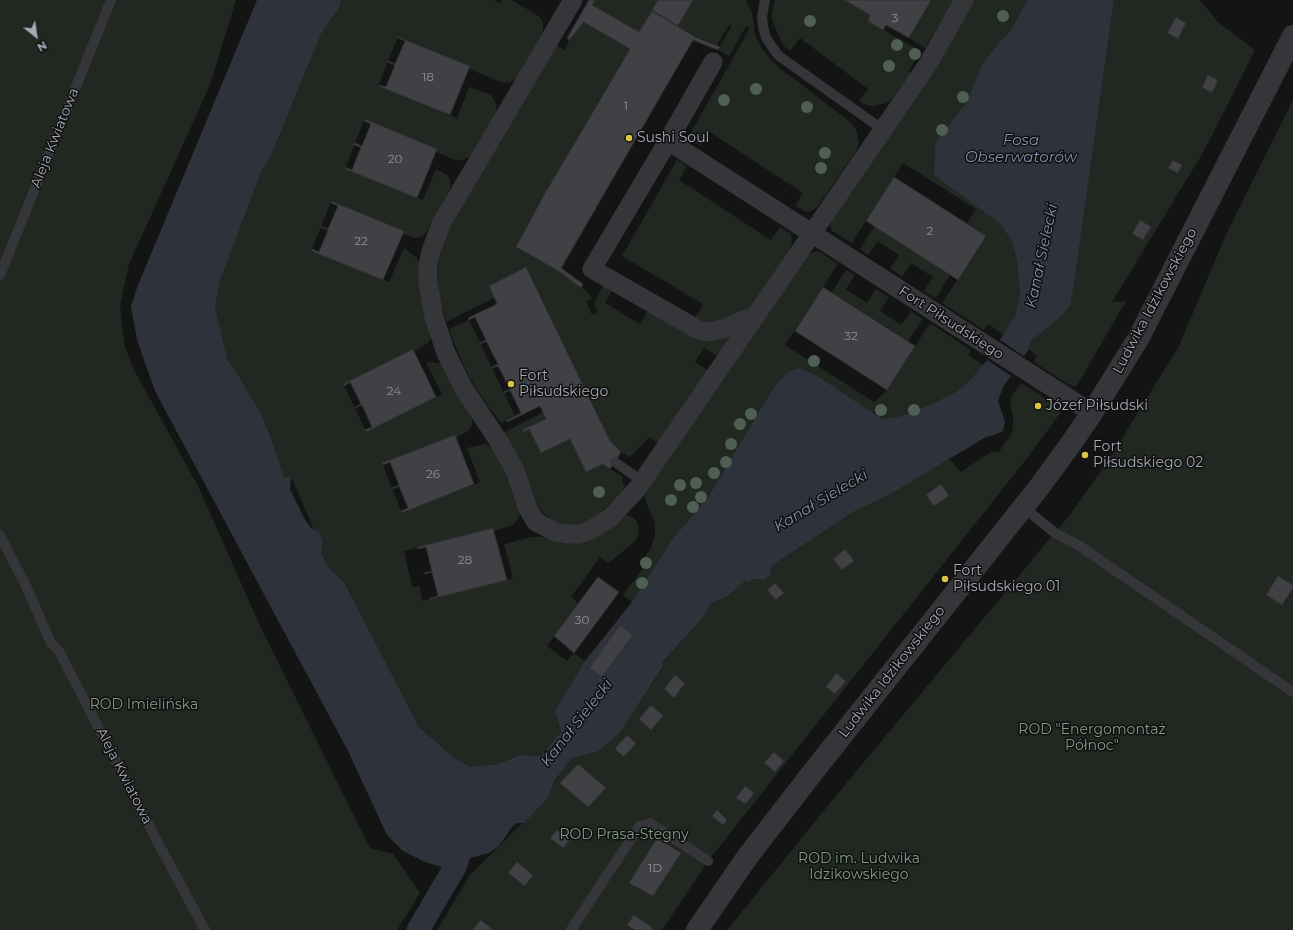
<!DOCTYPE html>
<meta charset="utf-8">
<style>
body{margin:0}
#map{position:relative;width:1293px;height:930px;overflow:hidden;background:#141415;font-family:Montserrat,sans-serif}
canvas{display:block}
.north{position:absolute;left:16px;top:16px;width:40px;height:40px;-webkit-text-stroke:3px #0f0f10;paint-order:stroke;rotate:150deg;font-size:11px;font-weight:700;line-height:16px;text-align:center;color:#a7a9b4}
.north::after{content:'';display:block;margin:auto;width:14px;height:18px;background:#a7a9b4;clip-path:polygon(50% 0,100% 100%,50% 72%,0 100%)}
</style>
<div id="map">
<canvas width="1293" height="930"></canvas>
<div class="north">N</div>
</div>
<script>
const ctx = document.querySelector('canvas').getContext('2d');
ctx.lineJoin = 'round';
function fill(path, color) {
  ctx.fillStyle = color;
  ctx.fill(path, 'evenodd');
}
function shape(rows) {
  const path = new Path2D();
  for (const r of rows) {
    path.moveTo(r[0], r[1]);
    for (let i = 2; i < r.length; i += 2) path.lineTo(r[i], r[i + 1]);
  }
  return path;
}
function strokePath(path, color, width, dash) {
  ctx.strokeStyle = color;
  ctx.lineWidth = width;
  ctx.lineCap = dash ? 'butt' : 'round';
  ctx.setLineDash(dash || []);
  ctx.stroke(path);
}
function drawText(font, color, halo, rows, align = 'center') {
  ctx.font = font + ' Montserrat,sans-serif';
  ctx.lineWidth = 3;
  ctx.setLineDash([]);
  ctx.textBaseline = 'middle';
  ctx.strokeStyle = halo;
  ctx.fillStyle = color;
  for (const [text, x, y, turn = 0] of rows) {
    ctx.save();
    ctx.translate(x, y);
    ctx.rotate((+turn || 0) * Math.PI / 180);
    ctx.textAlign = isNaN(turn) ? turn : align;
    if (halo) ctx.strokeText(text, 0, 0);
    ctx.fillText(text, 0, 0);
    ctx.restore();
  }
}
fill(shape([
 [0,0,236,0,210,85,129,264,120,306,125,347,133,368,198,486,261,628,370,848,393,854,420,893,397,930,0,930],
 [341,0,494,0,500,3,502,0,512,0,540,17,543,22,543,32,516,79,509,83,504,83,469,69,470,66,398,37,378,86,457,118,469,87,491,95,496,104,496,113,470,157,461,160,455,160,436,152,437,149,364,120,345,169,423,200,436,169,447,175,450,180,451,187,426,233,421,237,415,238,402,234,403,231,331,202,311,251,389,282,404,248,417,258,420,264,431,332,431,338,428,343,414,351,413,349,343,384,366,431,442,394,426,362,440,363,472,417,472,424,469,430,456,438,455,435,382,463,402,513,480,482,467,448,485,444,495,448,508,475,520,511,519,517,513,525,494,531,493,529,404,551,412,587,419,586,422,601,513,578,504,544,532,537,550,537,622,516,627,515,633,517,637,522,639,528,638,535,635,541,609,563,600,557,571,597,578,603,547,646,567,661,574,653,585,661,555,711,561,732,541,756,521,755,497,764,470,767,452,756,419,727,344,582,329,568,321,553,323,541,319,532,311,528,313,527,291,477,284,479,274,446,262,415,240,378,228,361,215,307,220,281,262,170,270,158,321,34,339,8],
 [595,0,748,0,746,2,752,12,755,35,762,49,772,61,781,69,849,121,856,129,859,143,855,153,817,207,812,211,806,212,795,206,803,193,710,132,701,146,688,138,750,28,746,26,729,56,718,50,732,25,729,25,717,45,695,36,560,272,581,288,586,290,592,298,586,301,592,315,598,312,594,304,604,284,613,289,605,303,640,324,648,310,733,332,717,356,704,348,695,362,707,370,658,443,649,437,630,457,620,452,610,469,623,477,622,481,624,485,623,490,597,517,578,525,564,525,553,520,543,513,539,508,503,433,543,412,546,419,522,430,529,429,541,453,602,423,532,279,446,322,439,294,438,282,439,260,446,231,556,45,565,50,569,40,584,22],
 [652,11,672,23,538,256,555,269,516,247,544,195],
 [775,0,844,0,870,15,868,21,920,51,909,71,910,74,891,100,883,104,873,106,863,104,859,101,868,89,800,38,790,51,784,46,777,32,772,19,772,12],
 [931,0,954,0,925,48,909,38],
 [973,0,1027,0,1012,28,983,62,966,103,935,144,934,175,1000,224,1012,241,1017,261,1020,293,1015,316,1004,335,988,324,984,330,942,303,986,236,967,223,976,209,903,163,852,243,832,231,830,225,831,219],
 [1114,0,1200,0,1218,22,1255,50,1204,151,1112,302,1126,301,1076,387,1067,384,1034,362,1037,356,1028,348,1032,340,1037,335,1074,285],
 [1293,100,1293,930,727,930,844,786,1072,512,1110,458,1179,346,1225,237],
 [677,160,687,166,679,180,771,240,780,227,791,234,792,242,789,250,754,303,750,307,742,312,719,322,709,323,695,318,703,304,622,256],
 [875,226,950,275,936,298,924,291,933,277,911,263,902,277,890,268,899,255,878,241,868,255,860,249],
 [818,251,838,264,785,345,874,402,887,390,930,323,971,350,968,355,983,365,971,379,957,391,930,405,901,416,884,419,868,410,772,390,707,499,673,538,632,602,623,595,645,566,641,562,651,548,655,534,655,523,648,508,645,497,646,492,805,255],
 [846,270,855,275,846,289,867,303,876,289,889,297,880,311,901,325,911,311,923,319,908,341,832,292],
 [469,320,515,416,501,423,485,402,470,378,458,353,449,329],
 [1021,383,1055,405,1061,412,1028,457,708,861,662,930,437,930,470,875,548,798,554,783,572,758,597,752,619,734,664,666,662,664,702,619,710,604,728,596,745,581,749,582,752,579,761,579,763,581,770,574,770,571,773,565,853,512,889,495,949,459,961,472,991,452,999,452,1011,434,1013,428,1013,415,1010,405,1011,397]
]), '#212822');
fill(shape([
 [257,0,341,0,339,8,321,34,270,158,262,170,220,281,215,307,228,361,240,378,262,415,274,446,284,478,291,476,290,489,304,518,311,528,319,532,323,541,321,553,329,568,344,582,419,727,452,756,470,767,497,764,521,755,541,756,561,732,555,711,585,661,632,602,673,538,707,499,772,390,787,373,798,368,814,374,868,410,884,419,901,416,930,405,957,391,971,379,987,360,1015,316,1020,293,1017,261,1012,241,1000,224,934,175,935,143,966,103,983,62,1012,28,1027,0,1114,0,1074,285,1070,306,1058,319,1032,340,1028,348,1029,349,1024,356,1025,357,1013,377,1011,376,1003,387,998,401,1005,422,1003,431,994,435,986,437,889,495,853,512,773,565,770,571,771,574,763,581,761,579,752,579,749,582,745,581,728,596,710,604,702,619,662,663,664,665,619,734,597,752,572,758,554,782,548,798,524,823,517,823,512,827,499,846,489,853,467,859,455,867,449,869,425,862,403,851,387,835,348,751,155,391,137,340,131,306,138,285]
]), '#2e323a');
fill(shape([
 [1000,340,1025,357,1013,377,987,360]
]), '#141415');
strokePath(shape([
 [418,930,455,867,465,837]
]), '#2e323a', 23);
const building = shape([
 [589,0,595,0,592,5,639,32,652,11,695,37,720,47,718,50,693,40,561,268,583,284,581,288,560,272,516,247,544,195,630,49,584,22,569,40,567,38,589,0],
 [658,0,693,0,678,26,652,10,658,0],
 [844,0,931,0,909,38,886,25,883,30,868,21,870,15,844,0],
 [1176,17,1186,23,1178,39,1167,33,1176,17],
 [398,37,470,66,450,115,378,86,379,85,386,87,395,65,388,62,388,61,395,64,405,41,398,38,398,37],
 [1208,75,1218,80,1212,93,1202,87,1208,75],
 [365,119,437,149,417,198,345,169,345,167,352,170,361,147,354,145,355,143,362,146,371,124,364,121,365,119],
 [1173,160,1182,165,1178,173,1168,168,1173,160],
 [894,177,986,236,958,280,866,221,894,177],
 [331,201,404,231,383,280,311,251,312,249,319,252,328,230,321,227,321,226,328,229,338,206,331,203,331,201],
 [1140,220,1151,227,1143,240,1132,234,1140,220],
 [526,267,610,441,621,452,610,469,603,464,586,472,570,439,541,453,529,429,523,432,522,430,546,419,540,406,507,422,506,421,521,413,510,390,504,393,504,392,510,389,498,366,492,368,492,367,498,364,486,341,480,344,480,343,486,340,475,317,469,320,468,318,497,304,489,286,526,267],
 [823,287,915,346,887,390,795,331,823,287],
 [413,349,436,397,366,432,365,430,372,427,362,405,354,408,361,404,350,382,344,386,343,384,413,349],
 [455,435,474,484,402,513,401,511,408,508,399,486,392,489,392,488,399,485,390,462,383,465,382,463,455,435],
 [941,484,949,496,934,506,926,495,941,484],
 [493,528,507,580,431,599,430,598,438,596,432,572,424,574,424,573,432,571,426,547,418,549,418,547,493,528],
 [845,549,854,561,842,570,833,559,845,549],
 [1278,576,1293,585,1293,588,1282,605,1266,595,1278,576],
 [598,577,619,592,574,653,554,636,598,577],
 [775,583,784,593,776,600,767,590,775,583],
 [620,625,633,635,602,677,589,668,620,625],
 [836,673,846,681,835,694,826,687,836,673],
 [675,675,685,683,674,698,664,689,675,675],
 [651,705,663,716,651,730,639,719,651,705],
 [627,735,636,743,624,757,615,749,627,735],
 [774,752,784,761,775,772,764,763,774,752],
 [578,764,606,788,588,807,560,783,578,764],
 [745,786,754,793,746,804,736,798,745,786],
 [717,810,727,820,723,825,712,816,717,810],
 [557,830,570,840,563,848,550,838,557,830],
 [657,838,681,853,653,896,629,883,657,838],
 [517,862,533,875,525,886,508,873,517,862],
 [634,915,653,928,652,930,635,930,627,925,634,915],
 [481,920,493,930,472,930,481,920]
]);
fill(building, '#414145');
strokePath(building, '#2f2e31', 1);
strokePath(shape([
 [765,0,762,17,763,27,766,37,772,47,779,56,882,129],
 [0,275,111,0],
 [615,462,642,481],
 [1023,507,1055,533,1078,545,1293,692],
 [0,535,26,586,51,643,59,651,156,839,205,930],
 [571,930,609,872,640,826,650,823,708,861]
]), '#36363a', 10);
strokePath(shape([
 [573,0,441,224,431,251,428,265,428,282,434,317,446,353,464,389,498,440,515,470,528,509,536,522,556,532,567,534,579,534,589,531,610,518,637,489,928,64,964,0],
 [713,62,668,141,592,269,697,329,707,332,723,329,754,316],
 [668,141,1092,413]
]), '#36363a', 19);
strokePath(shape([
 [697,930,748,856,813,772,1040,486,1070,445,1092,413,1138,339,1293,36]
]), '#36363a', 22);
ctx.fillStyle = '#505f54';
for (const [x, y] of [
 [1003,16],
 [810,21],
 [897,45],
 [915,54],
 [889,66],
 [756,89],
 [963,97],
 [724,100],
 [807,107],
 [942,130],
 [825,153],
 [821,168],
 [814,361],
 [881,410],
 [914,410],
 [751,414],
 [740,424],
 [731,444],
 [726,462],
 [714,473],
 [696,483],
 [680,485],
 [599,492],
 [701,497],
 [671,500],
 [693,507],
 [646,563],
 [642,583]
]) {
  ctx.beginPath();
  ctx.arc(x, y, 6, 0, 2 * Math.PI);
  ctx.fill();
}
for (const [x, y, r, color] of [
 [629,138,4,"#dbc347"],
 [511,384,4,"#dbc347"],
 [1038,406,4,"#dbc347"],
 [1085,455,4,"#dbc347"],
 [945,579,4,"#dbc347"]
]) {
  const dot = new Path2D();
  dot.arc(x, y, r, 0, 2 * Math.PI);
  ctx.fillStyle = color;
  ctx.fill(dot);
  strokePath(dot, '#0f0f10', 1.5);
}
drawText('12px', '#8e8f98', null, [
 ["3",895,18],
 ["18",428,77],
 ["1",626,106],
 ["20",395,159],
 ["2",930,231],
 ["22",361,241],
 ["32",851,336],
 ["24",394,391],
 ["26",433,474],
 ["28",465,560],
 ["30",582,620],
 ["1D",655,868]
]);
drawText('14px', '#a7a9b4', '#0f0f10', [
 ["Aleja Kwiatowa",55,138,-68],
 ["Ludwika Idzikowskiego",1155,301,-62],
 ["Fort Piłsudskiego",951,323,33],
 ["Ludwika Idzikowskiego",892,672,-52],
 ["Aleja Kwiatowa",124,776,63]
]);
drawText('14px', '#a7a9b4', '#0f0f10', [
 ["Sushi Soul",637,138],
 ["Fort",519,376],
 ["Piłsudskiego",519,392],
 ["Józef Piłsudski",1046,406],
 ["Fort",1093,447],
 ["Piłsudskiego 02",1093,463],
 ["Fort",953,571],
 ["Piłsudskiego 01",953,587]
], 'left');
drawText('14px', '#819d87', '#0f0f10', [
 ["ROD Imielińska",144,705],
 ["ROD \"Energomontaż",1092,730],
 ["Północ\"",1092,746],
 ["ROD Prasa-Stegny",624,835],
 ["ROD im. Ludwika",859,859],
 ["Idzikowskiego",859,875]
]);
drawText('italic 15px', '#8291ab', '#0f0f10', [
 ["Fosa",1021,141],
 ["Obserwatorów",1021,158],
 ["Kanał Sielecki",1042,256,-78],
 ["Kanał Sielecki",821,501,-31],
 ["Kanał Sielecki",577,723,-52]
]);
</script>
